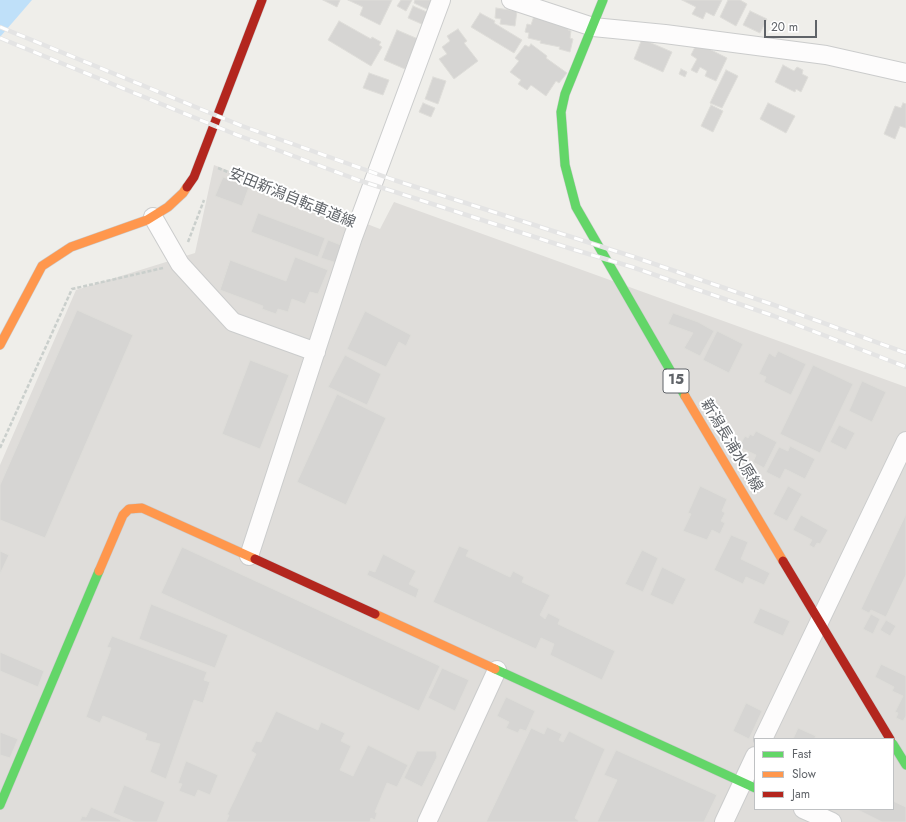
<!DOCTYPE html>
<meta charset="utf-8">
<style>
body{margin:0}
#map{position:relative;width:906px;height:822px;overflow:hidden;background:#efeeea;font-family:Jost,sans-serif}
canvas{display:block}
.legend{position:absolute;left:754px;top:738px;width:140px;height:72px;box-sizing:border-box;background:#fff;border:1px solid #bfc1c3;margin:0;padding:5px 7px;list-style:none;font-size:12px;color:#5f6368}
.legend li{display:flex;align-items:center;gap:8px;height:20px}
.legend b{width:20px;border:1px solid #bfc1c3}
.scale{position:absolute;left:764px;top:20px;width:53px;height:18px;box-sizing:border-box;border:2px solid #5f6368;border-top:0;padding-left:5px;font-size:12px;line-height:14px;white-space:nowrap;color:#5f6368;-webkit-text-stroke:3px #fff;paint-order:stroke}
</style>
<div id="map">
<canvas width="906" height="822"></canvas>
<ul class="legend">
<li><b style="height:5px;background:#63d668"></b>Fast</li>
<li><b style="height:5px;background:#ff974d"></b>Slow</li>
<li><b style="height:5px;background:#b3261e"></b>Jam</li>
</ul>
<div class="scale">20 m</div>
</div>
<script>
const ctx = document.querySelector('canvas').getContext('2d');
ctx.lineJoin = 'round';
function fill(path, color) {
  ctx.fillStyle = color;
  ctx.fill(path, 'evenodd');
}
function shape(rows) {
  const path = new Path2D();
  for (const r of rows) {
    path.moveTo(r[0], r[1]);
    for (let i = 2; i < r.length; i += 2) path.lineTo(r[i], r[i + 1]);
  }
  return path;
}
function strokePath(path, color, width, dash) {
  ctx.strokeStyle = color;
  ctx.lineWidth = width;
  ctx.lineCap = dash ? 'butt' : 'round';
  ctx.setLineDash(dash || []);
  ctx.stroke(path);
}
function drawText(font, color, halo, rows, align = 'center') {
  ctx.font = font + ' Jost,"Noto Sans JP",sans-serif';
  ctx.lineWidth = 4;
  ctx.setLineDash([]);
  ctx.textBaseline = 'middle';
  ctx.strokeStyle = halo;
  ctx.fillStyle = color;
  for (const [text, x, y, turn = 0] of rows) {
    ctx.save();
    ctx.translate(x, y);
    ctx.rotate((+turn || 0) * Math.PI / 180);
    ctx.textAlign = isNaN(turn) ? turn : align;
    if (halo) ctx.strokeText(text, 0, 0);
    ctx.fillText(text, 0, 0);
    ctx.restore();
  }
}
fill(shape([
 [214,165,380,229,394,202,906,387,906,822,0,822,0,465,76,290,195,253],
 [755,739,893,739,893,809,755,809]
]), '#dfddda');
fill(shape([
 [0,0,32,0,0,37]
]), '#bfe0f9');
const building = shape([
 [323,0,340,0,337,7,323,0],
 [348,0,392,0,380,25,360,15,363,7,348,0],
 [401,0,412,0,406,11,397,6,401,0],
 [415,0,434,0,429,10,414,3,415,0],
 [682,0,722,0,714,16,706,12,703,19,692,14,696,7,682,0],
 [728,0,740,0,747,4,736,26,720,17,728,0],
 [413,6,429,13,424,25,408,18,413,6],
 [496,8,517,11,515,26,500,24,501,19,495,18,496,8],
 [750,11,767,19,760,33,743,25,750,11],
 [480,13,495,21,494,23,522,40,514,53,471,27,480,13],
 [534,16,569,24,568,30,571,31,570,38,573,39,570,52,559,49,560,47,540,43,541,41,528,38,529,33,525,32,527,24,531,25,534,16],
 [339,21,371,39,372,37,381,42,379,45,382,47,371,66,328,40,339,21],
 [458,29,467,41,464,43,478,61,454,79,439,59,447,54,442,47,450,41,447,36,458,29],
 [397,30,418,39,405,69,384,60,397,30],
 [642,39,672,52,663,72,634,59,642,39],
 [697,43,727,58,716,81,705,76,707,71,700,67,697,73,691,70,697,59,691,55,697,43],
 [531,44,547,56,546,58,567,73,559,83,556,81,546,96,531,85,527,90,518,84,521,80,510,72,519,61,515,58,525,45,529,47,531,44],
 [783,65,794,71,797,67,803,70,802,74,808,77,801,92,796,89,795,92,775,82,783,65],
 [681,69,687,72,685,77,679,74,681,69],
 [726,70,738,76,722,108,710,103,726,70],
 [369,73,389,80,383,95,363,88,369,73],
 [433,77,446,81,438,104,425,99,433,77],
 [423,103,435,108,431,117,419,112,423,103],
 [768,103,795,116,786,133,760,119,768,103],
 [903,103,906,104,906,128,900,126,895,139,884,134,895,106,901,108,903,103],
 [711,105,723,111,713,132,701,126,711,105],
 [223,177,249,187,242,206,215,196,223,177],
 [258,213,325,238,318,257,251,232,258,213],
 [328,240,346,247,340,264,321,258,328,240],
 [295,257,328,270,318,294,310,292,305,304,292,299,288,312,278,309,276,314,262,309,263,306,220,290,230,260,286,281,295,257],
 [77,310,133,335,45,538,0,520,0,485,77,310],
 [365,311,411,335,406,346,399,342,386,367,347,349,365,311],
 [673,313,698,322,714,331,700,356,684,348,693,333,668,324,673,313],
 [717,331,743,344,729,373,703,360,717,331],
 [778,351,806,364,791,395,764,382,766,377,759,374,769,353,775,357,778,351],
 [345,355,381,374,367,405,328,387,345,355],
 [250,360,289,375,260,449,222,434,250,360],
 [813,365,853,384,820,453,780,434,813,365],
 [862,381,886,392,872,422,849,411,862,381],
 [337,394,386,418,346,505,297,482,337,394],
 [839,425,855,433,846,450,830,442,839,425],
 [756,431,777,442,764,468,753,462,756,455,739,447,745,436,748,438,750,434,753,436,756,431],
 [790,446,815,459,805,479,785,469,780,479,766,472,779,447,788,451,790,446],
 [700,486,727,499,722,511,725,513,721,521,725,523,720,534,712,530,707,540,683,531,691,514,688,513,700,486],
 [788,486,802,494,787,521,773,514,788,486],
 [906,514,906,575,886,617,871,610,869,613,861,609,906,514],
 [801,515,828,530,820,544,817,543,814,548,809,545,812,540,793,530,801,515],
 [731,535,748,542,741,559,770,573,764,585,746,577,743,584,714,570,731,535],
 [459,546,469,550,466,556,510,577,513,571,524,577,522,582,550,595,540,615,545,619,548,613,560,619,558,624,615,651,602,680,550,655,554,644,541,638,536,649,433,602,459,546],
 [182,547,440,666,419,711,161,593,182,547],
 [642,550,658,558,643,592,625,584,642,550],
 [0,551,9,555,0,574,0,551],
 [383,554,416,571,409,584,419,589,416,598,367,575,369,570,375,572,383,554],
 [662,567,686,579,673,605,650,595,662,567],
 [151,604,228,635,215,668,139,639,151,604],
 [760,608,790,621,783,636,753,623,760,608],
 [871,614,880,619,873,634,863,629,871,614],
 [886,620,896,626,890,636,880,630,886,620],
 [112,636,207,672,204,680,210,682,203,703,194,700,166,779,150,772,160,744,145,740,147,734,103,716,100,723,86,717,111,648,107,647,112,636],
 [0,652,44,671,38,687,0,671,0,652],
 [881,664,906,676,906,716,903,721,896,718,898,713,895,712,903,696,892,691,894,687,875,677,881,664],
 [442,668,469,680,455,711,428,698,442,668],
 [506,697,535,711,526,731,520,729,518,733,506,728,509,722,497,716,506,697],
 [746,703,762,711,749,739,733,731,746,703],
 [276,711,318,730,321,722,345,733,341,741,351,746,340,770,353,776,368,745,408,765,397,787,387,783,375,812,377,813,375,820,371,818,370,822,226,822,229,815,227,815,256,754,251,751,256,741,261,742,276,711],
 [547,727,562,734,559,740,563,742,569,731,605,749,575,818,579,821,578,822,486,822,531,728,544,734,547,727],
 [798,728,816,736,814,739,793,739,798,728],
 [0,732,18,739,10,758,0,755,0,732],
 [616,750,717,795,704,822,597,822,617,780,604,775,616,750],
 [417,751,436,751,437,757,422,787,404,778,417,751],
 [186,761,218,775,210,795,198,790,195,797,179,791,182,784,178,783,186,761],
 [124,785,165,802,157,822,135,822,113,813,124,785],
 [893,801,906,807,906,822,882,822,858,810,893,809,893,801],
 [91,807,121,820,120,822,80,821,82,816,86,817,91,807]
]);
fill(building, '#d6d5d3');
strokePath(building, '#deddd9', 1);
const street = shape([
 [511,0,593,27,665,34,826,55,906,73],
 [153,217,180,264,233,322,316,352],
 [249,556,353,237,441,0],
 [763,739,906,441],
 [803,809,832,822],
 [427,822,497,670],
 [724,822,755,756]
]);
const fast = shape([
 [603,0,565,94,561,112,565,165,576,207,685,396],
 [495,669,755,788],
 [893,744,906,765],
 [0,805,99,571]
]);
const slow = shape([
 [0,345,42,266,71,247,147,220,168,207,183,193,187,187],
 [685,396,783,561],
 [99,571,123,515,129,509,142,508,255,559],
 [375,614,495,669]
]);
const jam = shape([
 [187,187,194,177,262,0],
 [255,559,375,614],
 [783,561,890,739]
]);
strokePath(street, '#cbcccc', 20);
strokePath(fast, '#cacacb', 10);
strokePath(slow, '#cacacb', 10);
strokePath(jam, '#cacacb', 10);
strokePath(shape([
 [218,168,341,218],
 [188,242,204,200],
 [0,448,72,289,163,268]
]), '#cacfcc', 2.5, [4, 2]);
strokePath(street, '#fdfcfc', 18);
strokePath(fast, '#63d668', 9);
strokePath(slow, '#ff974d', 9);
strokePath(jam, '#b3261e', 9);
const rail = shape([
 [0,27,242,126,394,180,634,257,774,305,906,353],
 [0,38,237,135,358,180,572,249,632,267,774,316,906,367]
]);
strokePath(rail, '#e4e4e4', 4.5);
strokePath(rail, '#fff', 3, [9]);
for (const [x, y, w] of [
 [676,381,26]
]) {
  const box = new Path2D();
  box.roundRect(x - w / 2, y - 12, w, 24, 3);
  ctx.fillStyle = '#fff';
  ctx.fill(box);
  strokePath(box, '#5f6368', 1);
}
drawText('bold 14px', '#5f6368', null, [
 ["15",676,381]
]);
drawText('15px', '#5f6368', '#fff', [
 ["安田新潟自転車道線",292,199,22],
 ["新潟長浦水原線",731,446,59]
]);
</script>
